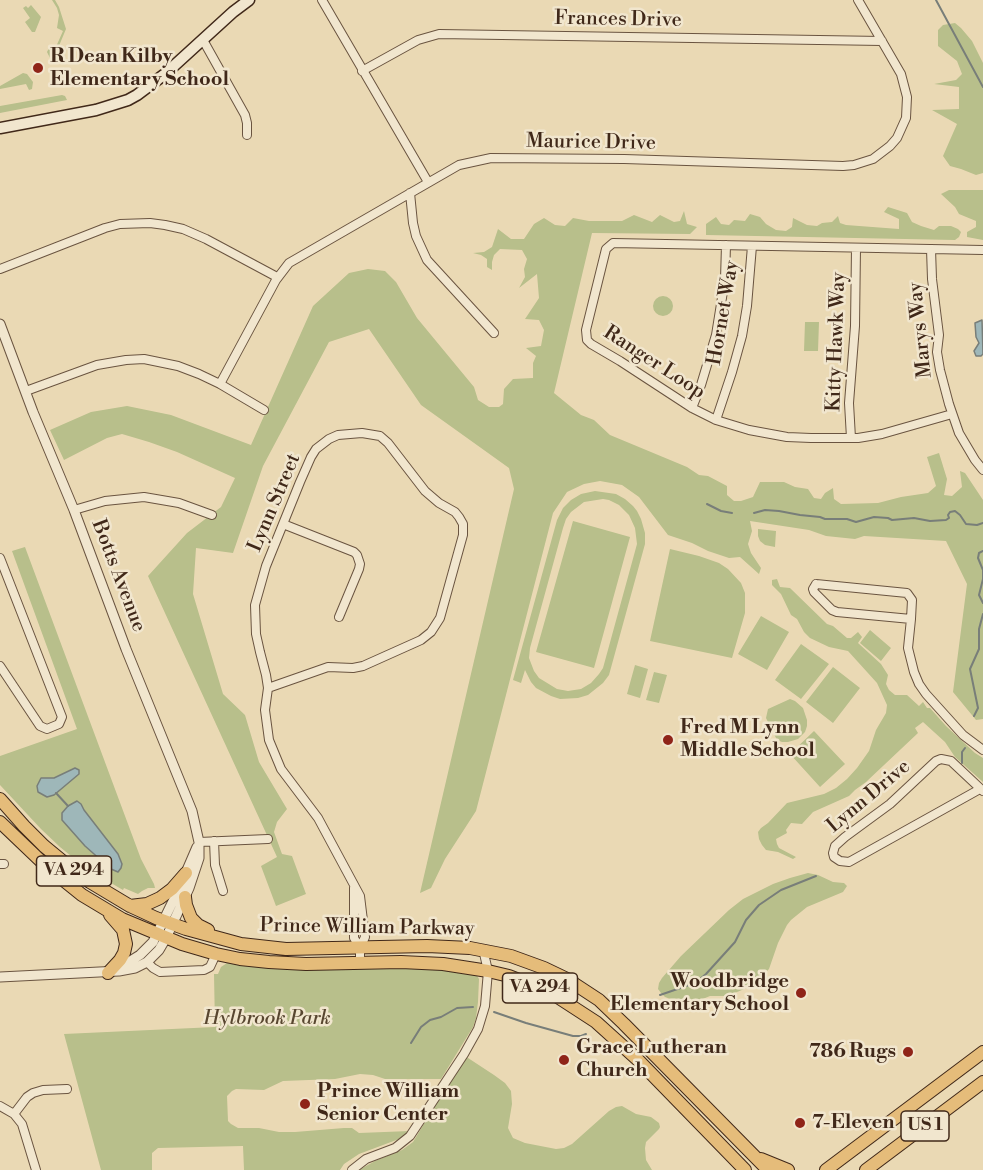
<!DOCTYPE html>
<style>
body{margin:0}
canvas{display:block;background:#ead9b4}
</style>
<canvas width="983" height="1170"></canvas>
<script>
const ctx = document.querySelector('canvas').getContext('2d');
ctx.lineJoin = 'round';
function fill(path, color) {
  ctx.fillStyle = color;
  ctx.fill(path, 'evenodd');
}
function shape(rows) {
  const path = new Path2D();
  for (const r of rows) {
    if (r.length === 3) {
      path.moveTo(r[0] + r[2], r[1]);
      path.arc(r[0], r[1], r[2], 0, 2 * Math.PI);
      continue;
    }
    path.moveTo(r[0], r[1]);
    for (let i = 2; i < r.length; i += 2) path.lineTo(r[i], r[i + 1]);
  }
  return path;
}
function strokePath(path, color, width, dash) {
  ctx.strokeStyle = color;
  ctx.lineWidth = width;
  ctx.lineCap = dash ? 'butt' : 'round';
  ctx.setLineDash(dash || []);
  ctx.stroke(path);
}
function drawText(font, color, halo, rows, align = 'center') {
  ctx.font = font + ' "Libre Bodoni",serif';
  ctx.lineWidth = 5;
  ctx.setLineDash([]);
  ctx.textBaseline = 'middle';
  ctx.strokeStyle = halo;
  ctx.fillStyle = color;
  for (const [text, x, y, turn = 0] of rows) {
    ctx.save();
    ctx.translate(x, y);
    ctx.rotate((+turn || 0) * Math.PI / 180);
    ctx.textAlign = isNaN(turn) ? turn : align;
    if (halo) ctx.strokeText(text, 0, 0);
    ctx.fillText(text, 0, 0);
    ctx.restore();
  }
}
fill(shape([
 [52,0,55,0,59,7,66,29,56,53,50,58,47,52,49,48,55,49,63,31,57,28,59,15,57,8],
 [31,5,41,17,35,32,32,32,25,22,30,18,23,8,26,6,28,8],
 [955,23,961,28,972,41,983,63,983,173,976,175,961,169,950,166,943,156,957,124,932,110,959,109,959,87,934,84,956,80,962,74,957,61,938,46,938,30,943,25],
 [23,73,27,74,33,82,32,89,29,90,26,84,0,89,0,86],
 [62,95,65,96,67,100,0,113,0,106],
 [949,190,983,190,983,240,967,237,967,232,976,227,976,221,959,214,955,207,941,194],
 [888,207,907,213,912,222,921,226,934,230,939,226,951,226,958,229,961,232,959,237,955,240,706,235,706,224,716,217,721,224,729,225,734,220,745,221,750,214,760,217,766,224,776,230,786,231,792,227,793,218,807,225,817,226,822,223,832,222,838,216,840,223,846,225,899,229,899,219,884,212],
 [684,211,687,224,697,227,690,234,592,233,554,393,581,415,594,420,610,435,687,467,699,475,708,476,727,486,727,495,734,501,741,501,753,497,760,482,784,482,795,487,808,489,814,498,821,499,825,493,833,488,834,499,841,504,878,503,901,497,928,493,936,486,927,457,939,453,947,479,944,495,952,496,962,487,960,471,965,473,983,500,983,719,976,720,953,692,967,584,946,541,864,536,855,539,826,536,809,530,750,521,752,531,748,544,751,553,761,568,759,574,740,557,729,558,708,551,692,543,668,535,639,497,622,485,600,481,584,484,567,492,553,513,476,811,445,859,431,888,420,893,514,489,509,468,421,405,369,329,329,342,263,466,233,553,196,548,193,594,223,694,245,715,259,762,287,809,277,822,274,832,282,854,292,856,306,894,276,906,261,866,277,857,148,576,187,533,221,507,235,478,177,452,149,442,122,434,107,438,64,460,50,430,91,412,127,406,171,415,251,445,313,306,349,273,368,269,385,271,396,282,417,318,474,387,478,400,489,407,499,407,503,404,504,389,513,379,533,378,533,363,536,356,526,348,541,346,544,330,539,320,525,319,539,298,537,274,519,288,525,277,524,269,527,259,522,250,500,249,494,255,492,262,492,270,487,267,487,259,481,255,473,253,484,252,492,247,498,229,511,239,524,239,534,224,544,218,555,225,565,226,573,218,589,221,622,221,634,215,652,222,660,215,674,222,680,221],
 [663,306,10],
 [805,322,819,322,818,351,804,351],
 [595,491,616,494,625,499,633,506,637,511,641,519,645,533,645,544,609,675,603,683,588,695,578,698,560,699,551,696,536,688,531,682,525,670,521,683,513,680,557,520,563,508,571,500,581,494],
 [603,499,609,500,619,505,629,515,635,528,637,544,603,668,599,674,591,683,581,689,568,691,557,689,539,678,534,671,529,658,530,648,563,528,566,519,571,512,584,502],
 [573,521,630,537,594,668,536,652],
 [758,529,776,531,775,547,765,545,760,541,758,536],
 [25,547,141,859,154,884,155,888,148,888,142,891,138,894,124,888,123,890,87,869,60,847,41,829,0,785,0,756,77,729,12,551],
 [670,549,699,556,719,563,728,569,741,583,745,593,745,613,732,658,650,641],
 [777,579,780,587,790,588,827,624,833,626,847,638,851,638,858,632,862,637,858,643,881,664,888,675,886,684,889,690,895,695,907,695,919,706,923,702,927,708,930,708,946,726,975,753,983,758,983,782,955,757,945,742,923,722,915,728,918,733,866,782,855,790,849,796,813,812,802,824,791,823,786,830,787,833,776,839,777,844,779,848,796,857,793,859,778,852,766,850,762,845,759,839,758,832,761,828,768,823,787,803,824,794,836,788,847,779,857,768,869,751,876,730,886,713,887,705,877,683,848,651,829,647,810,638,804,632,797,619,791,615,781,594,772,585,772,580],
 [761,616,789,632,767,670,738,654],
 [870,630,891,648,881,661,860,643],
 [801,644,829,664,801,699,775,680],
 [635,665,648,669,640,698,627,694],
 [833,667,860,688,833,723,806,702],
 [654,672,667,675,659,703,646,700],
 [790,699,795,701,803,708,807,720,807,726,805,732,798,739,788,742,782,742,777,740,766,718,768,709],
 [814,731,845,764,820,787,790,754],
 [808,873,818,875,833,882,844,883,847,886,843,892,807,907,791,920,787,925,778,943,769,969,759,979,747,988,737,992,726,996,710,996,693,1003,687,1003,676,1001,665,997,661,993,658,989,659,983,662,978,681,956,729,910,743,899,773,884,790,878],
 [227,963,308,970,429,968,476,974,479,979,478,1002,476,1018,473,1027,441,1079,385,1079,373,1075,360,1074,335,1079,283,1081,264,1090,236,1089,232,1091,227,1096,228,1121,231,1124,238,1128,259,1128,279,1132,295,1132,344,1128,352,1128,359,1133,410,1131,399,1139,359,1154,344,1164,340,1170,244,1170,243,1146,158,1148,152,1153,152,1170,101,1170,64,1034,215,1027,214,974,218,974,221,967],
 [465,1056,494,1075,505,1083,511,1091,512,1104,508,1128,513,1138,525,1143,556,1149,564,1148,572,1144,609,1111,616,1107,622,1106,636,1114,651,1117,659,1123,660,1127,659,1129,646,1142,645,1148,646,1160,652,1170,359,1170,375,1161,402,1150,413,1142]
]), '#b8bf8b');
const water = shape([
 [982,320,983,354,981,356,976,356,974,351,979,343,976,337,975,323,982,320],
 [75,768,79,770,79,774,54,795,47,797,38,792,37,786,41,778,54,778,75,768],
 [77,801,81,804,84,810,118,854,122,864,121,868,118,872,111,869,85,846,62,820,62,813,68,806,77,801]
]);
fill(water, '#9eb7b9');
strokePath(water, '#787e79', 1.5);
strokePath(shape([
 [936,0,983,87],
 [707,504,721,511,732,513],
 [754,513,765,510,779,511,800,515,820,517,825,519,847,519,856,522,874,517,888,518,892,520,914,518,930,521,946,520,949,518,948,515,950,512,955,511,960,515,966,524,977,525,983,523],
 [983,551,979,553,978,558,983,570,983,579,979,595,983,603],
 [974,716,978,708,970,669,979,649,979,629,983,614],
 [962,763,962,752,965,748],
 [56,793,68,806],
 [660,995,695,983,706,974,735,942,746,920,759,905,781,890,816,876],
 [494,1012,526,1023,573,1036,581,1036,586,1034],
 [411,1043,421,1027,430,1020,441,1017,457,1008,473,1007]
]), '#787e79', 2);
const minor = shape([
 [322,0,428,182],
 [203,40,245,115,247,123,247,135],
 [362,71,418,40,439,34,882,41],
 [410,193,413,223,416,236,427,260,494,333],
 [931,249,932,279,939,335,937,352,940,370,949,404,959,433,975,460,983,470],
 [0,269,105,228,120,224,150,223,165,225,183,229,206,239,277,277],
 [220,384,276,280,289,263,459,165,491,158,624,159,843,166,854,165,873,159,890,146,897,138,906,118,907,97,901,74,858,0],
 [26,391,97,365,126,360,144,359,178,366,199,374,220,384,264,410],
 [692,408,701,385,716,335,725,279,726,245],
 [952,414,882,434,858,438,811,438,787,437,749,430,716,420,692,408,620,361,591,344,587,340,586,330,606,249,613,243,983,250],
 [716,420,732,372,742,336,747,306,752,246],
 [851,438,849,403,855,326,856,248],
 [74,510,105,501,144,497,179,503,212,515],
 [283,524,354,552,357,555,360,564,359,569,339,617],
 [0,558,62,717,59,724,47,729,40,726,0,666],
 [816,584,907,593,912,600,911,619,837,612,832,610,814,592,813,589,816,584],
 [911,619,908,648,914,672,919,684,926,694,963,735,983,750],
 [268,688,328,667,353,668,363,666,421,640,431,632,440,618,463,535,463,524,459,517,455,512,439,503,425,491,388,443,380,436,362,433,338,435,329,439,316,449,311,457,300,482,266,566,255,605,256,634,260,652,266,675,268,688,265,710,269,740,281,769,318,818,360,896,365,937,360,948,360,964],
 [980,789,849,862,840,861,834,857,833,853,835,846,845,837,890,804,936,761,941,759,951,761,983,791],
 [214,841,215,865,223,891],
 [199,842,268,839],
 [0,864,4,864],
 [354,888,354,938,360,948],
 [147,962,153,968,160,972,204,970,210,967,216,954],
 [0,1106,14,1114,22,1124,36,1170],
 [14,1114,27,1097,33,1093,43,1090,67,1089],
 [352,1170,366,1159,395,1148,410,1136,464,1054,478,1029,485,1006,488,971,483,949]
]);
const tertiary = shape([
 [0,324,33,412,74,510,126,649,192,811,199,842,199,858,189,888,166,938,159,950,147,962,135,968,119,971,0,977],
 [119,968,140,955,153,942,178,891,197,847]
]);
const secondary = shape([
 [0,128,96,110,128,100,137,95,165,74,233,12,249,0]
]);
const primary = shape([
 [0,799,24,826,44,846,67,865,90,882,130,906,156,918,186,929,241,944,286,949,427,946,470,948,511,956,544,968,567,979,599,1000,624,1024,768,1170],
 [0,822,46,866,82,895,122,919,182,944,216,954,240,959,269,962,306,964,401,962,443,964,488,971,509,976,532,985,556,996,596,1022,637,1059,745,1170],
 [185,897,186,905,191,918,198,925,208,930],
 [130,906,147,904,160,898,172,889,186,873],
 [108,973,120,960,124,953,126,944,123,930,110,915],
 [761,1159,788,1170],
 [826,1170,983,1052],
 [866,1170,983,1082]
]);
strokePath(minor, '#6a5440', 10);
strokePath(tertiary, '#6a5440', 11);
strokePath(secondary, '#402819', 13);
strokePath(primary, '#402819', 14);
strokePath(minor, '#f1e6ce', 8);
strokePath(tertiary, '#f1e6ce', 9);
strokePath(secondary, '#f1e6ce', 10);
strokePath(primary, '#e5bc7a', 12);
for (const [x, y, r, color] of [
 [38,68,6,"#8f2418"],
 [668,740,6,"#8f2418"],
 [801,993,6,"#8f2418"],
 [908,1052,6,"#8f2418"],
 [564,1060,6,"#8f2418"],
 [305,1104,6,"#8f2418"],
 [800,1123,6,"#8f2418"]
]) {
  const dot = new Path2D();
  dot.arc(x, y, r, 0, 2 * Math.PI);
  ctx.fillStyle = color;
  ctx.fill(dot);
  strokePath(dot, '#f1e6ce', 2);
}
for (const [x, y, w] of [
 [74,871,75],
 [540,988,75],
 [925,1126,48]
]) {
  const box = new Path2D();
  box.roundRect(x - w / 2, y - 15, w, 30, 4.5);
  ctx.fillStyle = '#f1e6ce';
  ctx.fill(box);
  strokePath(box, '#402819', 1.5);
}
drawText('bold 18px', '#402819', null, [
 ["VA 294",74,871],
 ["VA 294",540,988],
 ["US 1",925,1126]
]);
drawText('20px', '#402819', '#f1e6ce', [
 ["Frances Drive",618,20,1],
 ["Maurice Drive",591,143,1],
 ["Hornet Way",724,313,-80],
 ["Marys Way",921,330,-96],
 ["Kitty Hawk Way",837,342,-88],
 ["Ranger Loop",654,363,33],
 ["Lynn Street",275,503,-67],
 ["Botts Avenue",118,576,69],
 ["Lynn Drive",869,797,-40],
 ["Prince William Parkway",367,928,1]
]);
drawText('bold 20px', '#402819', '#f1e6ce', [
 ["R Dean Kilby",50,57],
 ["Elementary School",50,80],
 ["Fred M Lynn",680,728],
 ["Middle School",680,751],
 ["Woodbridge",789,982,"right"],
 ["Elementary School",789,1005,"right"],
 ["Grace Lutheran",576,1048],
 ["Church",576,1071],
 ["786 Rugs",896,1052,"right"],
 ["Prince William",317,1092],
 ["Senior Center",317,1115],
 ["7-Eleven",812,1123]
], 'left');
drawText('italic 20px', '#584630', '#f1e6ce', [
 ["Hylbrook Park",267,1019]
]);
</script>
